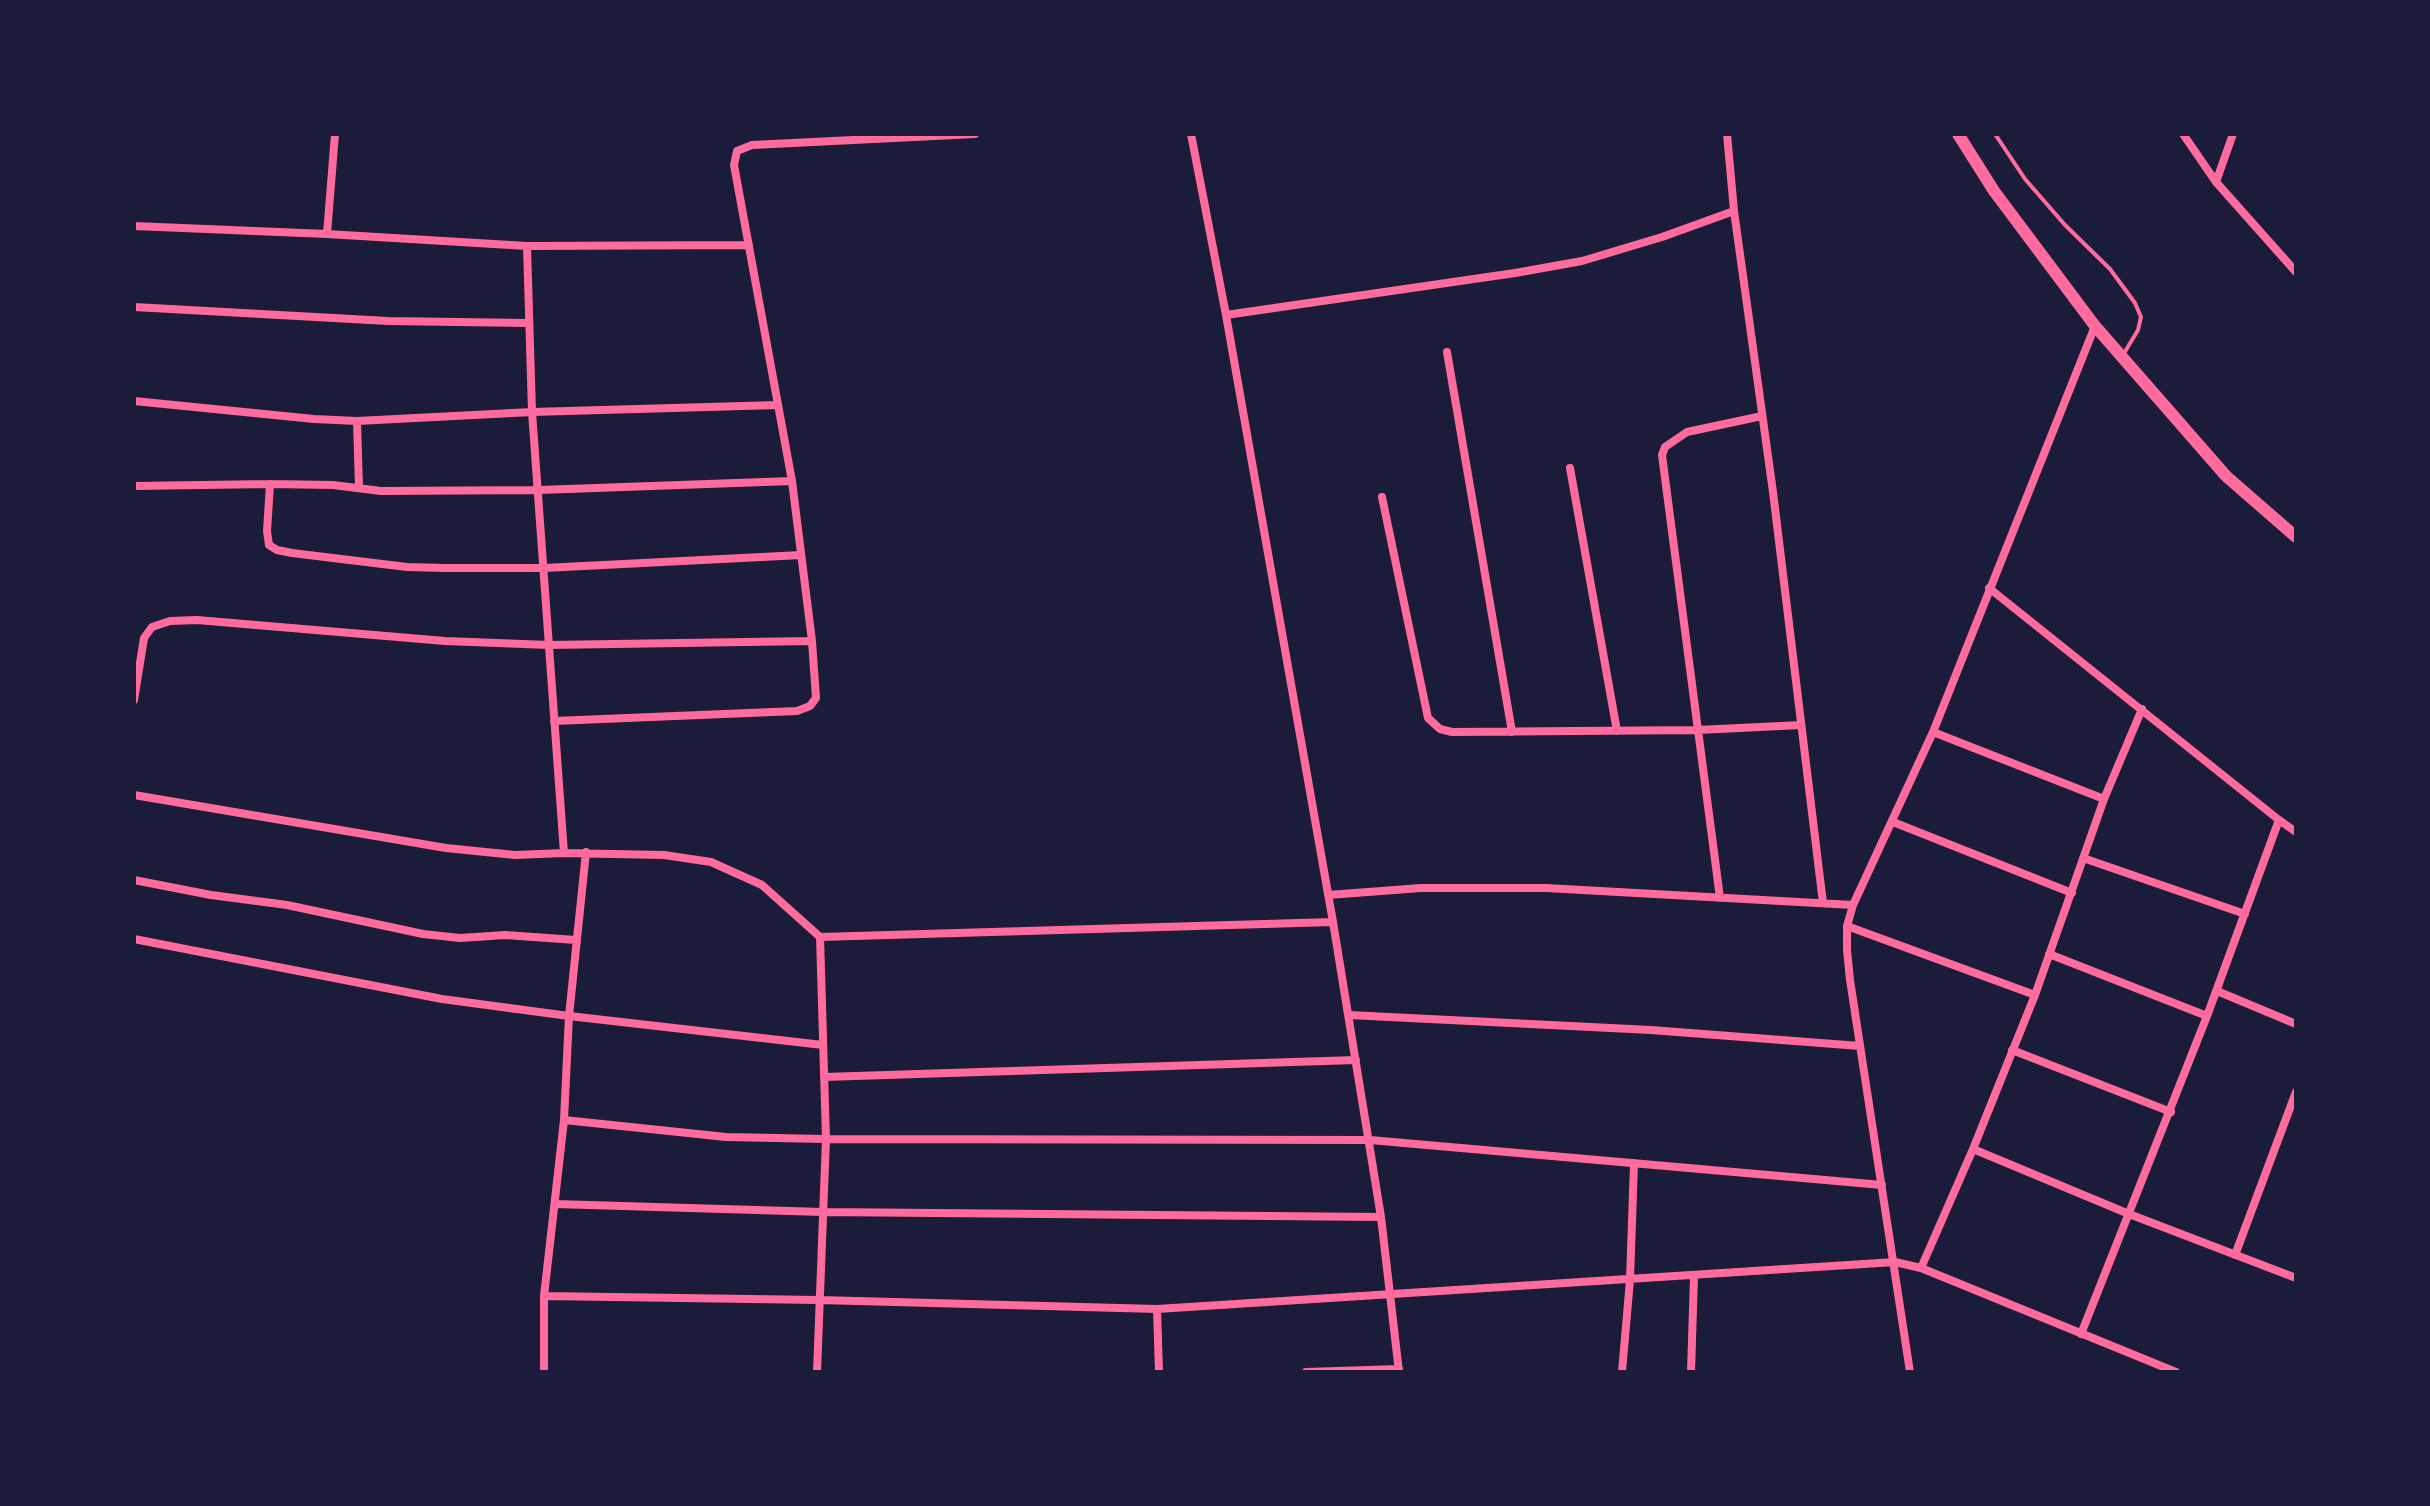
<!DOCTYPE html>
<style>
body{margin:0}
#map{position:relative;width:2430px;height:1506px;overflow:hidden;background:#1b1b3a;font-family:"PT Sans",sans-serif}
canvas{display:block}
.frame{position:absolute;inset:0;border:136px solid #1b1b3a;pointer-events:none}
</style>
<div id="map">
<canvas width="2430" height="1506"></canvas>
<div class="frame"></div>
</div>
<script>
const ctx = document.querySelector('canvas').getContext('2d');
ctx.lineJoin = 'round';
function shape(rows) {
  const path = new Path2D();
  for (const r of rows) {
    path.moveTo(r[0], r[1]);
    for (let i = 2; i < r.length; i += 2) path.lineTo(r[i], r[i + 1]);
  }
  return path;
}
function strokePath(path, color, width, dash) {
  ctx.strokeStyle = color;
  ctx.lineWidth = width;
  ctx.lineCap = dash ? 'butt' : 'round';
  ctx.setLineDash(dash || []);
  ctx.stroke(path);
}
strokePath(shape([
 [1995,134,2025,179,2065,225,2110,269,2135,303,2141,317,2138,330,2123,355]
]), '#ff6b9d', 4);
strokePath(shape([
 [1727,134,1734,211,1773,492,1823,903],
 [2183,134,2216,182,2296,272],
 [2216,182,2233,134],
 [134,226,327,234,527,246,749,245],
 [327,234,335,134],
 [527,246,532,412,564,853,664,855,711,862,762,885,820,937],
 [134,307,388,321,528,323],
 [1226,315,1515,273,1582,261,1662,237,1734,211],
 [1447,352,1512,732],
 [134,401,314,419,357,421,532,412,778,405],
 [357,421,359,488],
 [1570,468,1617,731],
 [270,484,267,531,269,545,277,550,292,553,407,567,445,568,544,568,801,555],
 [134,486,270,484,333,485,381,491,539,490,792,481],
 [1382,497,1428,718,1440,729,1452,732,1698,730,1801,725],
 [1989,588,2279,820,2296,832],
 [134,700,144,638,152,627,170,621,197,620,445,641,549,645,812,641],
 [554,721,797,711,810,706,816,698,812,641,792,481,734,165,737,151,752,145,975,134],
 [1933,732,2104,799],
 [134,795,446,848,515,855,564,853],
 [1893,822,2072,893],
 [2083,858,2245,914],
 [134,880,211,895,287,905,423,934,460,938,505,935,576,940],
 [1328,895,1421,888,1546,888,1853,905],
 [1720,898,1662,455,1665,447,1687,432,1762,416],
 [1333,922,1381,1217,1399,1372],
 [1847,926,2035,995],
 [134,939,442,999,569,1016,823,1045],
 [2049,954,2207,1016],
 [2217,991,2296,1024],
 [1349,1015,1651,1030,1860,1046],
 [2012,1050,2171,1112],
 [824,1077,1356,1060],
 [564,1120,726,1137,826,1139,1370,1140,1882,1185],
 [1973,1149,2129,1214,2296,1278],
 [555,1204,823,1212,1381,1217],
 [2235,1255,2296,1092],
 [1921,1268,1973,1149,2035,995,2104,799,2142,709],
 [544,1296,819,1300,1157,1309,1895,1262,1921,1268,2176,1372],
 [1157,1309,1159,1372],
 [2081,1334,2207,1016,2279,820],
 [544,1372,544,1296,564,1120,569,1016,586,852],
 [817,1372,826,1139,820,937,1333,922,1226,315,1191,134],
 [1306,1372,1399,1369],
 [1622,1372,1630,1280,1634,1163],
 [1691,1372,1694,1276],
 [1910,1372,1850,980,1847,950,1847,926,1853,905,1933,732,2095,326]
]), '#ff6b9d', 8);
strokePath(shape([
 [1958,134,1994,191,2095,326,2226,476,2296,537]
]), '#ff6b9d', 12);
</script>
